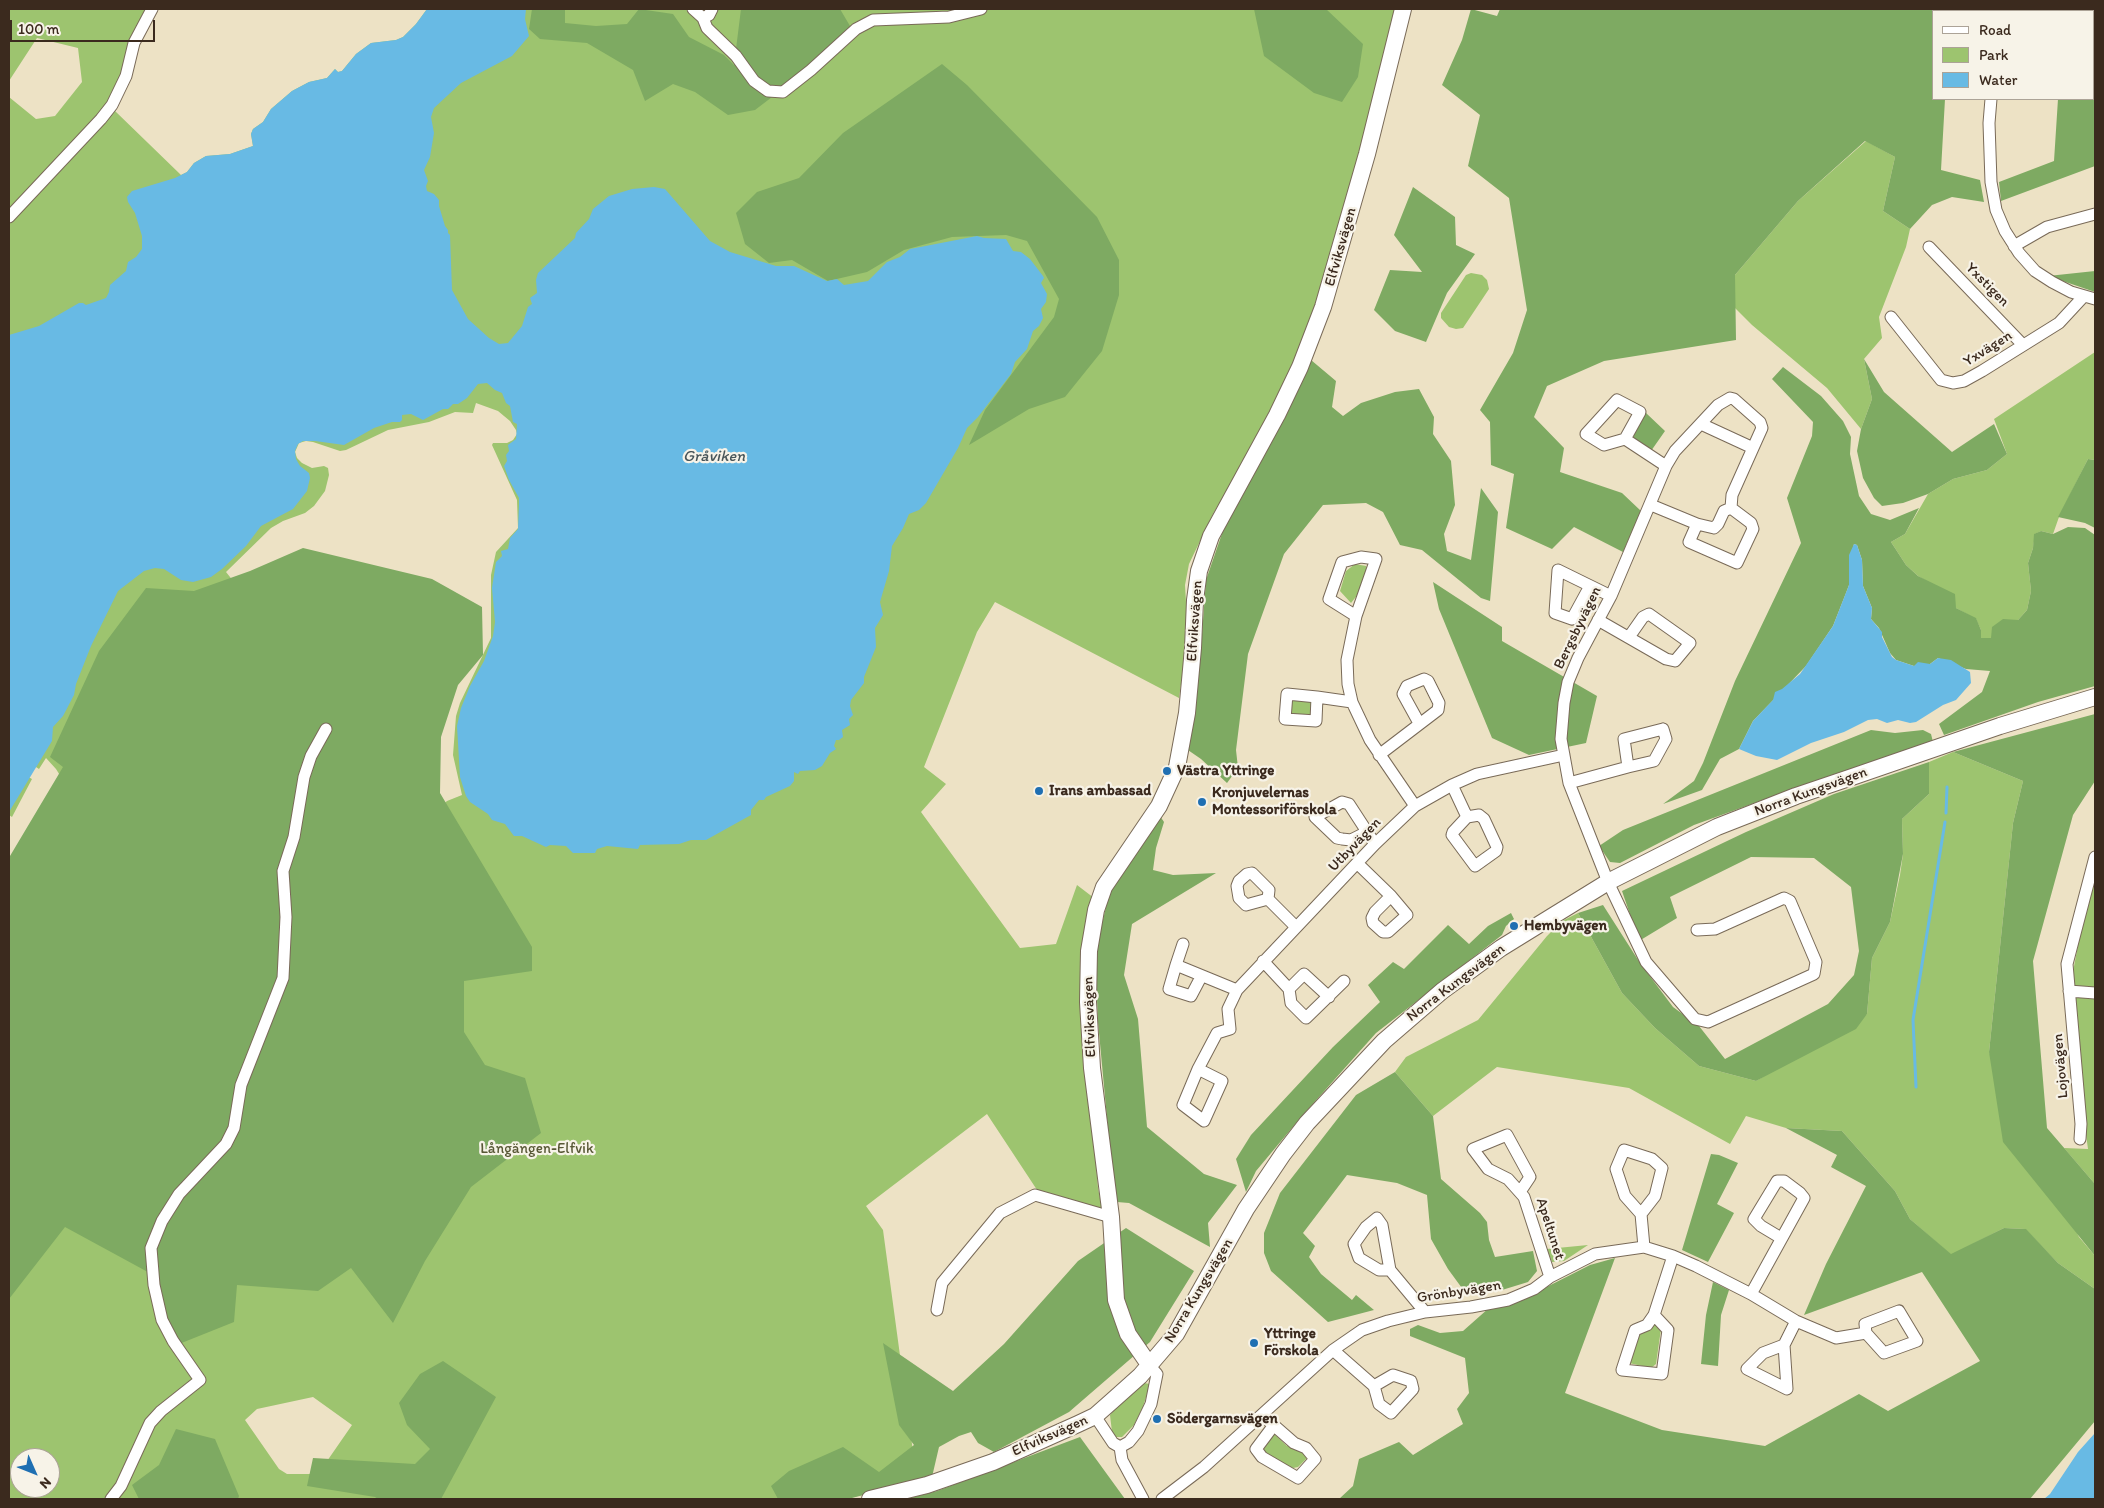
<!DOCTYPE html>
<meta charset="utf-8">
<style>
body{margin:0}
#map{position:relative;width:2104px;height:1508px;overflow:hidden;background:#ede2c5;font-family:Itim,sans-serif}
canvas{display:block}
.frame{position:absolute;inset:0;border:10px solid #3b2a1e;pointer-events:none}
.legend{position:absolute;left:1932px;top:10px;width:162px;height:90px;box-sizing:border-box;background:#f7f3e8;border:1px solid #aca397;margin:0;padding:6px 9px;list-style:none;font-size:15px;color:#3b2a1e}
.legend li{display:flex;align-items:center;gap:10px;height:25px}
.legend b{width:25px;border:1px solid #aca397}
.north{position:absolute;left:10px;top:1448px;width:50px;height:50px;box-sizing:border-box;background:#f7f3e8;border:1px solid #aca397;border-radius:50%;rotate:134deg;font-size:14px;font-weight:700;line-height:20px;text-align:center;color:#3b2a1e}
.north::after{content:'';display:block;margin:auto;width:18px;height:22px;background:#1f6fb2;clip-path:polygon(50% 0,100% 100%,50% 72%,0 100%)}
.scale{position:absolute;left:10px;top:20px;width:145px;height:22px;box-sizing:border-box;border:2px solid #3b2a1e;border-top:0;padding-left:6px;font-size:15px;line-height:18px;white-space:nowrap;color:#3b2a1e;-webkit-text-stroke:4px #f7f3e8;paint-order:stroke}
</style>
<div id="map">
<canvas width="2104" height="1508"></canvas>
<div class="frame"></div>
<ul class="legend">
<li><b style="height:6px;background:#fff"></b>Road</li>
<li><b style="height:14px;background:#9dc46f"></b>Park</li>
<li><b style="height:14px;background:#68bae4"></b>Water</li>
</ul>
<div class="north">N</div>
<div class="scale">100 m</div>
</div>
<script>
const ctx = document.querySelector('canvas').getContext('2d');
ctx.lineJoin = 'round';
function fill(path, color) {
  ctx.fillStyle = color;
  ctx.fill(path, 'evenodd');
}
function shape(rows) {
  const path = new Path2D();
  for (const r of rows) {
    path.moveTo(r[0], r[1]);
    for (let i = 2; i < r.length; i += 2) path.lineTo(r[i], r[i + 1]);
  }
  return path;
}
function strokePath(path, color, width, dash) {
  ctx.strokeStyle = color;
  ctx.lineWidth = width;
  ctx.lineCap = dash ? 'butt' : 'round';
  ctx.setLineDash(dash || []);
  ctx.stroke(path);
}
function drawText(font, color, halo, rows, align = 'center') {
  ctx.font = font + ' Itim,sans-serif';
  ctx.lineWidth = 4.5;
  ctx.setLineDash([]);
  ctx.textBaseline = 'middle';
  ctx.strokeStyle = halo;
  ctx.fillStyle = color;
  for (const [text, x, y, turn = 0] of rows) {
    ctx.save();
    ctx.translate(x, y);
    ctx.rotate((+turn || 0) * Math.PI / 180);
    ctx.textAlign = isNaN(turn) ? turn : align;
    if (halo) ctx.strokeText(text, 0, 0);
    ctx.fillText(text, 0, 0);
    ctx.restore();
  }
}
fill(shape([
 [9,9,146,9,131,40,114,110,181,175,187,172,194,163,206,156,230,154,253,146,251,134,253,129,263,122,271,109,292,91,309,82,327,78,335,69,338,72,342,71,356,54,371,43,396,40,403,37,416,24,427,9,1396,9,1335,253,1299,353,1238,473,1214,512,1189,564,1185,585,1188,636,1179,698,995,602,977,632,924,767,946,784,921,812,1020,948,1056,944,1077,885,1094,898,1090,1093,1098,1188,1104,1218,1043,1199,987,1114,866,1206,883,1230,917,1481,846,1499,9,1499,9,919,76,801,56,769,46,758,39,769,30,763,23,774,32,779,12,817,9,815,9,97,36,119,55,116,82,82,78,48,37,38,9,81],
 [476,403,498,411,510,421,516,430,517,434,513,440,507,443,493,443,492,445,517,500,518,528,496,552,491,575,491,638,460,703,456,716,453,755,462,795,447,801,387,854,262,617,226,572,271,528,283,521,305,513,314,506,325,491,329,475,328,468,324,466,312,468,302,463,297,458,295,452,299,443,306,441,313,442,340,451,346,450,388,430,429,422,455,412,473,413],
 [313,1397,352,1425,325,1464,311,1474,287,1474,279,1469,245,1420,257,1409],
 [20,1458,50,1458,50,1488,20,1488],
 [1866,141,1895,157,1883,211,1910,229,1906,247,1879,317,1882,338,1864,359,1872,399,1861,429,1827,388,1752,325,1735,308,1735,275,1798,201],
 [1471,273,1482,275,1487,280,1489,289,1463,328,1456,329,1449,327,1441,318,1441,313,1466,275],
 [2095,352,2095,460,2088,459,2059,517,2053,534,2041,531,2035,534,2033,548,2028,563,2031,591,2027,610,2018,620,1991,638,1981,639,1981,630,1976,619,1956,608,1935,586,1918,576,1906,565,1891,542,1905,534,1928,494,1953,479,1987,470,2007,454,1994,419],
 [1355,564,1366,566,1369,573,1359,593,1351,603,1340,591,1346,571],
 [1293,698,1312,699,1311,717,1292,717,1290,713,1289,702],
 [1953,752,2023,781,2013,823,1989,1052,2079,1237,2095,1256,2095,1289,2058,1263,2025,1229,2004,1228,1951,1255,1910,1219,1895,1191,1842,1131,1786,1128,1746,1116,1730,1144,1629,1088,1497,1067,1433,1116,1395,1072,1406,1057,1478,1020,1547,936,1562,921,1578,913,1622,993,1655,1028,1699,1066,1756,1081,1867,1014,1872,958,1890,922,1900,875,1903,854,1902,819,1929,794,1929,762],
 [2095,873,2095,1184,2064,1148,2088,1149,2081,1098,2072,977,2085,908],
 [1588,1245,1564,1261,1552,1262,1547,1249],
 [1655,1323,1661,1329,1656,1364,1651,1368,1629,1363,1638,1336],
 [1144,1383,1150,1384,1143,1407,1134,1425,1122,1437,1116,1437,1112,1432,1110,1415,1117,1406],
 [1272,1432,1287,1446,1296,1447,1305,1455,1307,1458,1298,1467,1293,1468,1263,1454,1262,1446]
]), '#9dc46f');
fill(shape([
 [532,9,565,9,565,23,596,26,627,24,639,9,673,14,689,37,724,55,734,65,741,9,840,9,850,26,793,81,755,110,728,115,695,92,673,84,645,101,633,70,587,43,540,39,529,29],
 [1254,9,1326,9,1363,44,1358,77,1342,102,1314,93,1264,56],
 [1471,9,1497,16,1500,9,1963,9,1962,11,1933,11,1933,99,1945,99,1941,170,1980,180,1984,202,1952,197,1932,205,1910,229,1883,211,1895,157,1865,141,1798,201,1735,275,1736,340,1604,361,1547,386,1534,417,1564,448,1560,472,1622,493,1641,511,1623,552,1574,527,1552,549,1506,528,1514,474,1491,465,1490,422,1480,410,1513,353,1527,310,1509,198,1468,166,1480,115,1442,85,1462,40],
 [2093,18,2095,20,2095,166,2001,201,1999,182,2054,161,2058,99,2093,99],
 [942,64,967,85,1097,217,1119,260,1119,295,1102,351,1065,397,1029,409,969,445,985,410,1054,317,1059,299,1027,241,1006,235,952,237,904,250,867,272,828,281,792,260,769,263,745,244,736,213,757,192,799,178,843,133],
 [1413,187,1455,217,1456,245,1475,254,1447,293,1426,342,1395,331,1374,310,1390,270,1422,272,1394,235],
 [2095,271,2095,292,2048,276],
 [1864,359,1884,392,1952,452,1994,424,2007,454,1987,470,1953,479,1928,494,1903,503,1882,506,1874,498,1863,478,1857,451,1861,429,1872,399],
 [1311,360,1336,381,1332,407,1343,416,1361,403,1395,392,1419,389,1434,417,1433,434,1451,461,1455,505,1444,534,1447,551,1471,560,1481,488,1498,512,1490,601,1481,598,1422,550,1400,545,1383,512,1366,503,1323,505,1284,554,1248,654,1236,750,1238,768,1227,783,1201,759,1185,748,1201,648,1206,580,1227,519],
 [1783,367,1821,396,1843,421,1851,437,1850,454,1859,496,1871,514,1890,520,1919,508,1905,534,1891,542,1906,565,1918,576,1955,594,1956,608,1976,618,1981,630,1981,638,1991,638,1992,627,2003,619,2018,620,2027,610,2031,591,2028,563,2033,548,2034,534,2041,531,2053,534,2068,527,2085,528,2095,535,2095,686,2038,702,1944,735,1939,724,1982,692,1990,671,1966,669,1938,658,1930,664,1914,666,1896,660,1890,653,1879,628,1871,619,1872,608,1863,586,1862,560,1857,545,1854,544,1849,565,1849,585,1846,593,1833,626,1806,666,1753,721,1739,749,1720,759,1702,790,1663,804,1694,781,1703,763,1735,681,1801,543,1787,498,1812,436,1813,422,1772,379],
 [1646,413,1665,431,1651,451,1632,440,1642,417],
 [2088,459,2095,460,2095,528,2085,523,2058,517],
 [303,548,432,579,482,607,483,655,458,685,441,737,440,793,532,947,532,971,464,981,464,1032,485,1065,525,1078,541,1133,471,1187,425,1261,393,1323,351,1268,318,1291,237,1285,234,1322,179,1344,164,1314,157,1277,65,1227,9,1299,10,856,63,767,50,757,99,651,146,588,194,591,250,571],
 [1433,582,1502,627,1502,641,1597,696,1586,743,1529,755,1492,738,1439,609],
 [2095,714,2095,781,2073,815,2033,961,2047,1128,2095,1184,2095,1256,2003,1142,1989,1052,2013,823,2023,781,1953,752],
 [1871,730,1895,733,1923,730,1931,734,1933,742,1815,781,1694,825,1620,863,1610,862,1599,846,1623,830],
 [1929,762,1929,794,1902,819,1903,854,1890,922,1872,958,1867,1014,1856,1029,1756,1081,1699,1066,1655,1028,1622,993,1578,913,1603,905,1640,963,1673,1007,1699,1026,1725,1059,1828,1004,1854,975,1859,951,1851,887,1814,858,1751,857,1670,897,1677,918,1639,941,1622,891,1746,832,1834,794],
 [1160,816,1164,822,1156,848,1153,870,1173,875,1216,873,1132,924,1124,975,1138,1019,1147,1127,1204,1174,1237,1185,1208,1223,1210,1247,1129,1203,1117,1202,1111,1161,1098,1022,1095,954,1109,894,1127,862],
 [1511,913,1514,919,1506,926,1502,935,1376,1033,1302,1116,1256,1171,1246,1192,1236,1159,1251,1135,1333,1047,1380,1002,1368,985,1393,962,1404,969,1448,925,1469,944,1488,926],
 [1395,1072,1433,1116,1441,1179,1480,1213,1487,1222,1489,1240,1495,1257,1533,1251,1537,1271,1528,1282,1502,1290,1467,1295,1448,1269,1431,1239,1427,1195,1397,1183,1347,1175,1303,1233,1315,1246,1309,1257,1321,1274,1352,1300,1356,1295,1374,1310,1328,1322,1271,1271,1264,1253,1264,1233,1280,1193,1356,1095],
 [1786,1128,1842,1131,1895,1191,1910,1219,1951,1254,2004,1228,2026,1229,2058,1263,2095,1289,2095,1421,2030,1499,1339,1499,1353,1486,1359,1459,1399,1442,1413,1455,1463,1424,1457,1409,1469,1393,1465,1358,1410,1336,1410,1329,1418,1325,1440,1333,1463,1331,1489,1308,1521,1300,1590,1265,1615,1258,1565,1393,1662,1430,1765,1446,1859,1394,1888,1411,1980,1361,1922,1272,1804,1315,1826,1264,1866,1186,1831,1167,1837,1155],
 [1711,1154,1719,1155,1738,1163,1717,1204,1734,1213,1708,1262,1682,1250],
 [1126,1228,1194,1271,1150,1342,1069,1412,994,1452,978,1443,971,1432,959,1436,939,1447,932,1477,848,1499,778,1499,771,1486,789,1471,843,1447,879,1472,914,1445,899,1425,883,1343,953,1391,1004,1344,1078,1261],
 [1713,1282,1729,1290,1721,1315,1718,1366,1701,1364,1706,1315],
 [443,1361,496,1397,441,1499,378,1499,375,1497,307,1486,313,1458,415,1464,430,1449,407,1425,399,1403,420,1374],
 [176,1429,215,1439,239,1496,238,1499,139,1499,132,1485,159,1465],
 [1080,1437,1125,1499,906,1499,937,1491]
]), '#7eaa62');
fill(shape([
 [427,9,526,9,525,19,529,36,512,56,461,83,434,108,431,117,434,133,430,157,424,170,428,181,426,186,427,191,434,194,439,200,439,206,445,226,448,230,448,233,450,235,452,290,468,319,489,338,499,344,508,343,522,326,528,307,532,304,530,298,537,293,536,280,538,273,575,238,576,233,589,219,593,209,609,196,632,189,654,187,665,189,710,241,730,252,776,266,794,266,827,281,837,279,844,285,868,281,887,262,900,257,910,249,977,236,984,238,1006,239,1013,251,1021,252,1030,259,1043,276,1044,278,1041,283,1047,294,1046,302,1041,309,1043,318,1039,326,1033,331,1027,349,1015,362,1011,374,978,417,967,428,958,448,926,503,919,510,909,514,903,528,892,546,889,571,880,602,883,615,875,628,876,647,864,677,864,683,851,700,850,706,853,715,849,719,850,725,842,730,843,737,839,740,836,740,834,746,836,749,830,753,822,766,815,770,800,771,798,774,794,772,794,781,790,786,766,797,764,800,759,800,751,810,751,815,706,840,691,840,679,844,640,845,638,849,607,846,597,849,595,853,573,853,566,846,550,845,546,847,522,836,514,836,505,824,492,820,488,814,470,802,466,796,460,777,457,726,461,708,470,686,484,661,493,636,495,622,492,588,496,562,502,556,501,551,508,549,510,538,518,529,519,504,519,498,509,480,504,466,507,461,506,455,509,451,508,445,516,439,517,424,513,422,510,406,506,403,502,393,495,390,487,383,478,384,467,398,458,404,453,404,448,409,443,409,423,420,411,414,402,415,402,420,400,422,392,422,374,428,344,445,315,441,303,441,298,444,295,451,296,459,300,466,309,473,310,478,307,491,293,509,261,526,246,546,222,569,211,577,193,582,181,580,164,569,155,568,144,571,118,591,91,646,76,684,74,695,63,716,53,727,52,741,9,812,9,335,39,326,79,303,83,303,86,305,106,298,109,292,110,285,126,271,128,262,136,257,142,249,142,236,135,213,128,202,127,197,132,191,175,178,187,172,194,163,206,156,230,154,253,146,251,134,253,129,263,122,271,109,292,91,309,82,327,78,335,69,338,72,342,71,356,54,371,43,396,40,403,37,416,24],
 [1854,544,1857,545,1862,560,1863,586,1872,608,1871,619,1882,632,1882,637,1892,657,1896,660,1914,666,1918,662,1930,664,1938,658,1951,660,1970,672,1971,683,1956,700,1943,705,1916,722,1910,723,1898,720,1887,723,1877,719,1868,720,1844,732,1811,743,1777,760,1756,756,1739,749,1753,721,1773,700,1775,692,1782,689,1800,674,1833,626,1849,585,1849,555],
 [2095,1433,2095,1499,2044,1499,2050,1494,2078,1452]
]), '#68bae4');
strokePath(shape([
 [1946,813,1947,787],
 [1916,1087,1913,1020,1945,822]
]), '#68bae4', 3);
const street = shape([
 [693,9,703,18,707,28,736,56,754,81,768,91,783,92,811,70,856,29,873,20,949,17,981,9],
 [2009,11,2010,9],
 [703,18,709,15,712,9],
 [1991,99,1989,123,1991,182,1996,210,2005,231,2019,253,2035,271,2052,282,2071,292,2095,299],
 [9,217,101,119,112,105,126,76,134,43,152,9],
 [2014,246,2047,227,2095,214],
 [1929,247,2023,345],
 [1891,317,1941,380,1953,383,1964,381,1982,371,2059,323,2084,296],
 [1625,439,1604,445,1586,434,1617,400,1640,412,1625,439,1666,466],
 [1651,505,1697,524,1689,542,1737,563,1753,529,1751,523,1731,508,1724,511,1718,524,1714,528,1697,524],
 [1731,508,1732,495,1753,448],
 [1590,586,1572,619,1555,613,1558,570,1611,596],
 [1356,616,1329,599,1342,562,1361,557,1376,559,1356,616,1347,660,1348,684,1352,702,1370,740,1415,806],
 [1598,620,1666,659,1675,661,1690,643,1649,614,1643,617,1629,637],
 [1317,697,1316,721,1285,719,1287,694,1317,697,1352,702],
 [1663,729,1666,739,1654,761,1628,767,1624,739,1663,729],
 [1379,755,1438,710,1439,703,1428,681,1424,679,1407,686,1403,694,1419,723],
 [1569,783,1628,767],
 [1452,785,1467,817,1479,815,1484,819,1497,847,1496,851,1475,866,1452,835,1453,832,1467,817],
 [1367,832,1351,840,1342,839,1337,838,1315,817,1342,802,1349,804,1375,844],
 [1357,863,1391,896,1407,915,1388,932,1383,932,1373,923,1372,918,1375,912,1391,896],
 [1268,899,1246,905,1239,898,1237,886,1239,881,1247,874,1252,873,1269,890,1268,899,1296,927],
 [1697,930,1715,929,1784,898,1790,901,1816,962,1814,974,1708,1022,1695,1019,1646,962,1608,882,1569,783,1561,739,1564,703,1568,682,1578,658,1611,596,1666,466,1675,451,1718,405,1730,398,1734,399,1760,422,1762,428,1753,448,1701,424],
 [1263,961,1289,989,1291,1003,1306,1018,1344,981],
 [1176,965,1183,944],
 [1201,977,1191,996,1169,989,1176,965,1237,990],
 [1289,989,1304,974,1329,997],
 [2069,991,2095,993],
 [1198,1069,1222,1081,1204,1121,1183,1105,1198,1069,1217,1033,1230,1029,1228,1009,1237,990,1375,844,1415,806,1452,785,1477,774,1564,755],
 [2080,1139,2081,1124,2067,964,2095,857],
 [1520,1192,1530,1177,1507,1135,1473,1149,1488,1169,1508,1179,1524,1197,1550,1277],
 [1641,1214,1625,1196,1616,1169,1624,1150,1652,1159,1662,1168,1655,1196,1641,1214,1644,1247],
 [1390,1270,1379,1270,1359,1258,1354,1244,1366,1227,1377,1218,1382,1225,1390,1270,1425,1312],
 [1751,1294,1804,1198,1800,1193,1784,1181,1777,1181,1754,1219,1761,1226,1781,1238],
 [937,1310,942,1283,1000,1213,1035,1195,1111,1217],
 [1654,1315,1668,1330,1662,1374,1622,1370,1635,1330,1647,1325,1654,1315,1673,1256],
 [1784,1345,1787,1389,1747,1369,1763,1353,1784,1345,1796,1321],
 [1333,1350,1374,1386,1393,1375,1411,1381,1413,1389,1391,1413,1379,1404,1374,1386],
 [1262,1415,1294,1443,1306,1448,1315,1459,1298,1478,1262,1457,1256,1449,1274,1425],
 [1095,1416,1113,1443,1120,1447],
 [1120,1447,1129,1442,1138,1431,1151,1404,1157,1374,1150,1366],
 [1120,1447,1122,1460,1143,1499],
 [111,1499,121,1486,150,1423,161,1411,200,1380,173,1341,162,1320,154,1285,151,1248,162,1221,179,1194,226,1144,234,1128,241,1085,283,978,286,917,283,871,294,837,304,777,311,756,326,729],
 [1162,1499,1204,1467,1333,1350,1362,1330,1388,1321,1425,1312,1471,1307,1508,1300,1534,1289,1550,1277,1595,1254,1644,1247,1673,1256,1696,1266,1751,1294,1796,1321,1836,1338,1866,1333,1884,1353,1917,1341,1899,1311,1865,1324,1866,1333]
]);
const secondary = shape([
 [1150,1366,1128,1334,1116,1300,1111,1217,1092,1068,1088,1002,1089,951,1096,910,1104,887,1159,806,1177,767,1187,713,1193,648,1195,600,1199,571,1211,536,1277,415,1300,367,1323,307,1367,154,1403,9],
 [870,1499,927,1485,993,1462,1078,1424,1095,1416,1112,1401,1140,1376,1176,1334,1246,1209,1283,1154,1307,1123,1384,1041,1442,991,1501,948,1608,882,1717,827,1796,796,1852,777,2000,726,2095,697]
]);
strokePath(street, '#796a58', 13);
strokePath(secondary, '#796a58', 18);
strokePath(street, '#fff', 11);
strokePath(secondary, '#fff', 16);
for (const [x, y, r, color] of [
 [1167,771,5,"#1f6fb2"],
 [1039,791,5,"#1f6fb2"],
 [1202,802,5,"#1f6fb2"],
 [1514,926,5,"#1f6fb2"],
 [1254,1343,5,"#1f6fb2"],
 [1157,1419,5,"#1f6fb2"]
]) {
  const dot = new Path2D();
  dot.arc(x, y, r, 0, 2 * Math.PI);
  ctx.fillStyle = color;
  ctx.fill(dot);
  strokePath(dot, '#f7f3e8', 2);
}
drawText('15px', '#3b2a1e', '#f7f3e8', [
 ["Elfviksvägen",1341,247,-74],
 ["Yxstigen",1987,285,45],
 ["Yxvägen",1988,349,-32],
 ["Elfviksvägen",1195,621,-86],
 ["Bergsbyvägen",1578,628,-64],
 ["Norra Kungsvägen",1811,792,-20],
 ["Utbyvägen",1355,845,-46],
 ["Norra Kungsvägen",1456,983,-37],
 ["Elfviksvägen",1090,1017,-92],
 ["Lojovägen",2061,1066,-95],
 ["Apeltunet",1550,1229,72],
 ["Norra Kungsvägen",1199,1291,-59],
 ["Grönbyvägen",1459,1292,-9],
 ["Elfviksvägen",1050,1436,-24]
]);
drawText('bold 15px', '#3b2a1e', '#f7f3e8', [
 ["Västra Yttringe",1177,771],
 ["Irans ambassad",1049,791],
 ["Kronjuvelernas",1212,793],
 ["Montessoriförskola",1212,810],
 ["Hembyvägen",1524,926],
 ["Yttringe",1264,1334],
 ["Förskola",1264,1351],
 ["Södergarnsvägen",1167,1419]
], 'left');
drawText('15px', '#585836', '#f7f3e8', [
 ["Långängen-Elfvik",537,1149]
]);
drawText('italic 16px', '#485559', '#f7f3e8', [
 ["Gråviken",714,457]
]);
</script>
